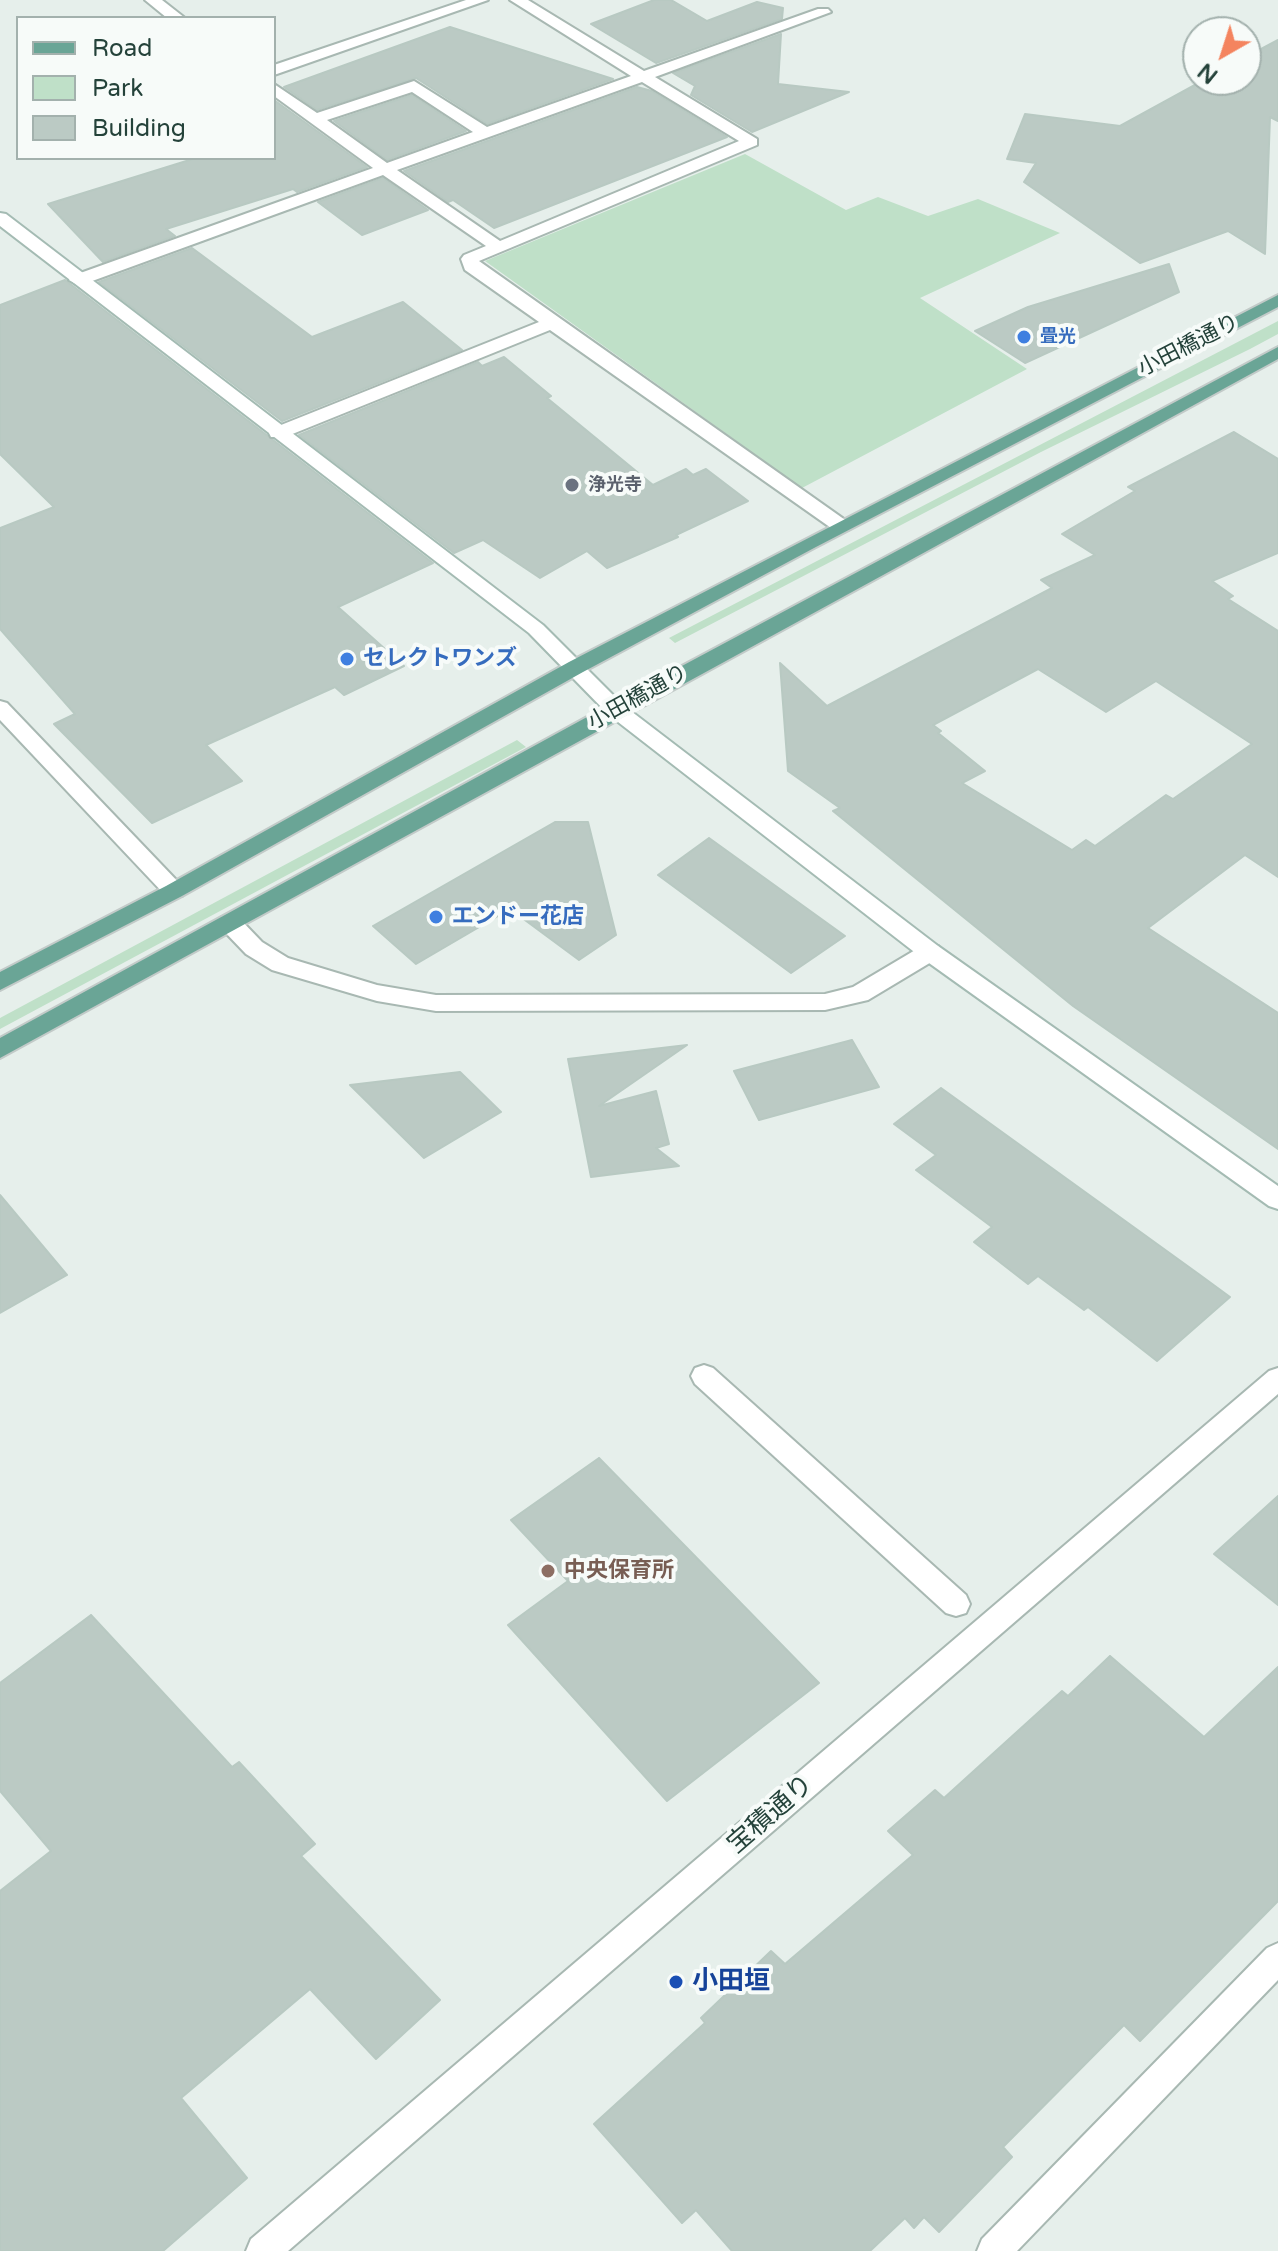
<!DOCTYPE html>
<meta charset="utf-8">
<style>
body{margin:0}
#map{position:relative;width:1278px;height:2251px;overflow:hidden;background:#e6efeb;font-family:"Varela Round",sans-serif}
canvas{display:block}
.legend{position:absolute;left:16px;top:16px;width:260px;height:144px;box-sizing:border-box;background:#f7fbf9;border:2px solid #a3b1ad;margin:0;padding:10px 14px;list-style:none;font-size:24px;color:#24423a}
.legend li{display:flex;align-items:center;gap:16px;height:40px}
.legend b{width:40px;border:2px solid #a3b1ad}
.north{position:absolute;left:1182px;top:16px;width:80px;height:80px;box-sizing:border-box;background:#f7fbf9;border:2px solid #a3b1ad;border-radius:50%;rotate:219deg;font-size:22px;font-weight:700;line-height:32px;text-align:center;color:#24423a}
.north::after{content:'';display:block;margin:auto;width:28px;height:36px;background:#f4845f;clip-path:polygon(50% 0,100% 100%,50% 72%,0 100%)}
</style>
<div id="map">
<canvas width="1278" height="2251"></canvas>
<ul class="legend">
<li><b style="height:10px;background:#6aa596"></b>Road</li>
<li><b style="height:22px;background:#bfe0c8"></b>Park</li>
<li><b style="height:22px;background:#bbcac4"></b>Building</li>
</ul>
<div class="north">N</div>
</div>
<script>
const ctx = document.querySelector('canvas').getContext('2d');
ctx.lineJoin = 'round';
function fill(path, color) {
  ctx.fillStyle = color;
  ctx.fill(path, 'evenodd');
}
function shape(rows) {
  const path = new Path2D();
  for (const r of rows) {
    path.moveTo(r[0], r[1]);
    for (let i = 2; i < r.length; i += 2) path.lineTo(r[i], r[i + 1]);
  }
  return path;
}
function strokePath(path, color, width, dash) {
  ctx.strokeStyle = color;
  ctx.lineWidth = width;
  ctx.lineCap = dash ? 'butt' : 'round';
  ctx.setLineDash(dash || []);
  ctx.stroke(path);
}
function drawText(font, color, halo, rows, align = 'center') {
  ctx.font = font + ' "Varela Round","Noto Sans JP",sans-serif';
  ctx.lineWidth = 8;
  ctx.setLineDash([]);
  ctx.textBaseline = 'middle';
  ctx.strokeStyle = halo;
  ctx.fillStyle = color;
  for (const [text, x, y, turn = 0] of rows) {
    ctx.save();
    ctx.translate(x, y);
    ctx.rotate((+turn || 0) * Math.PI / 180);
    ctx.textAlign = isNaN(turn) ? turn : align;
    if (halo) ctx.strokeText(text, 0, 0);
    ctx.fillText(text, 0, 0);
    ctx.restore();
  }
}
fill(shape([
 [745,154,846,210,878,197,928,216,978,199,1060,233,920,298,1027,369,802,488,485,261],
 [1278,321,1278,334,1250,349,1041,452,675,643,669,638],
 [517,740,526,747,0,1029,0,1018]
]), '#bfe0c8');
const building = shape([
 [654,0,671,0,707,21,757,2,783,8,782,19,656,63,591,24,654,0],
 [450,27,613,79,487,124,416,78,317,110,284,87,450,27],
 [781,34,778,84,849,92,752,132,691,95,695,86,673,73,781,34],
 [1278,40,1278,121,1270,117,1265,254,1228,231,1140,263,1024,182,1036,163,1007,159,1025,114,1120,126,1204,80,1246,80,1246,57,1278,40],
 [637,87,652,91,727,137,494,228,453,200,448,202,404,171,637,87],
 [412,95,466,131,387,160,334,121,412,95],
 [274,100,367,167,297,192,293,189,166,229,175,236,103,262,48,204,196,158,274,158,274,100],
 [383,178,428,210,362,235,318,202,383,178],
 [192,248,312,337,403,302,462,350,282,421,99,282,192,248],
 [1169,264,1179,292,1025,363,975,331,1028,307,1169,264],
 [65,280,433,563,338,607,404,666,344,695,335,687,206,745,242,781,152,823,54,724,75,714,0,629,0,528,54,507,0,454,0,305,65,280],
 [504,357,551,396,547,398,653,485,686,469,693,475,706,469,748,501,676,535,678,537,607,568,587,551,540,578,483,540,454,553,299,435,478,362,482,366,504,357],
 [1234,432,1278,459,1278,553,1212,581,1233,596,1228,599,1278,631,1278,877,1245,855,1148,928,1278,1013,1278,1149,1073,1006,833,811,840,808,788,771,780,663,827,706,1052,588,1041,580,1095,555,1062,534,1135,491,1128,487,1234,432],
 [1038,669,1106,712,1156,681,1252,744,1173,799,1166,795,1095,846,1086,840,1072,850,962,783,985,771,938,733,941,731,933,725,1038,669],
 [555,822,588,822,616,935,579,960,510,909,416,964,373,926,555,822],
 [709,838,845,936,791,973,658,875,709,838],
 [852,1040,879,1087,759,1120,734,1071,852,1040],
 [687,1045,599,1106,656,1091,669,1144,656,1148,679,1166,591,1177,568,1059,687,1045],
 [460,1072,501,1112,424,1158,350,1085,460,1072],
 [941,1088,1200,1275,1230,1297,1157,1361,1088,1307,1084,1310,1038,1276,1028,1284,974,1242,992,1227,916,1170,936,1155,894,1124,941,1088],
 [0,1195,67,1275,0,1313,0,1195],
 [599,1458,819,1683,667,1801,508,1625,568,1581,511,1520,599,1458],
 [1278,1496,1278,1605,1214,1554,1278,1496],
 [91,1615,232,1767,239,1762,315,1844,301,1856,440,2000,376,2059,310,1989,181,2098,247,2178,163,2251,0,2251,0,1891,51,1851,0,1791,0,1683,91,1615],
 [1110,1656,1204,1737,1278,1667,1278,1901,1140,2041,1124,2025,1003,2147,1012,2157,939,2232,924,2217,914,2228,905,2218,870,2251,732,2251,696,2210,682,2223,594,2124,705,2023,701,2018,771,1951,785,1964,913,1855,888,1831,935,1790,944,1798,1062,1691,1068,1696,1110,1656]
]);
fill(building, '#bbcac4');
strokePath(building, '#b8c9c2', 2);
const lane = shape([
 [704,1365,713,1368,966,1595,970,1604,966,1613,956,1616,946,1613,695,1384,691,1376,695,1368,704,1365]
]);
const street = shape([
 [145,0,162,0,185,18,167,18,145,0],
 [466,0,488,0,274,75,274,65,466,0],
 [510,0,528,0,644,71,818,9,828,9,831,12,655,77,757,139,757,145,479,261,848,522,851,526,848,530,834,530,550,330,285,437,271,437,269,433,271,429,539,322,465,270,461,259,464,255,486,246,383,175,84,284,78,285,69,280,72,276,373,168,274,96,274,84,317,113,414,81,487,127,631,76,510,0],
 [642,82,739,141,500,241,397,170,642,82],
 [412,92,473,132,387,163,327,120,412,92],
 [0,701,7,703,182,886,185,891,182,896,166,896,0,720,0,701],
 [230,915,238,917,262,942,288,958,377,985,436,995,825,994,853,987,922,946,930,944,938,946,941,952,938,958,868,1000,825,1010,436,1011,377,1001,272,970,246,954,222,929,219,923,222,917,230,915],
 [1278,1368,1278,1394,288,2251,246,2251,251,2239,1269,1371,1278,1368],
 [1278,1943,1278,1980,1017,2251,977,2251,982,2239,1267,1948,1278,1943]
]);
const secondary = shape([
 [0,213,6,214,543,625,623,705,938,946,1278,1186,1278,1209,1269,1206,922,958,609,715,529,633,0,226,0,213]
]);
const primary = shape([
 [1278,295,1278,307,814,548,583,672,182,896,0,990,0,972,166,886,569,662,1278,295],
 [1278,347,1278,359,0,1058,0,1038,609,705,1278,347]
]);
strokePath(lane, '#a8b8b2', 4);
strokePath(street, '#a8b8b2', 4);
strokePath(secondary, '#a4bbb3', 4);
strokePath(primary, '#c2cac8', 4);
fill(lane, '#fff');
fill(street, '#fff');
fill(secondary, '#fff');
fill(primary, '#6aa596');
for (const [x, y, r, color] of [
 [1024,337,8,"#3f7fe0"],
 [572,485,8,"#6b7280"],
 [347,659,8,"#3f7fe0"],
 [436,917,8,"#3f7fe0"],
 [548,1571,8,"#8d6e63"],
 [676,1982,8,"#1a4fb4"]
]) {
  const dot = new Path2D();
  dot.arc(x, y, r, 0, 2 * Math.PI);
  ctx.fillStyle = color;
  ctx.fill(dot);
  strokePath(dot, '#f7fbf9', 3);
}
drawText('bold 18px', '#366cbe', '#f7fbf9', [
 ["畳光",1040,337]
], 'left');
drawText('bold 18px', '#5b616d', '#f7fbf9', [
 ["浄光寺",588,485]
], 'left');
drawText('22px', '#24423a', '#f7fbf9', [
 ["小田橋通り",1189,346,-27],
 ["小田橋通り",638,698,-29]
]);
drawText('bold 22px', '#366cbe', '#f7fbf9', [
 ["セレクトワンズ",363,659],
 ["エンドー花店",452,917]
], 'left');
drawText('bold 22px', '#785e54', '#f7fbf9', [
 ["中央保育所",564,1571]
], 'left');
drawText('26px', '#24423a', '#f7fbf9', [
 ["宝積通り",771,1815,-41]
]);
drawText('bold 26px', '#164399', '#f7fbf9', [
 ["小田垣",692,1982]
], 'left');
</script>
